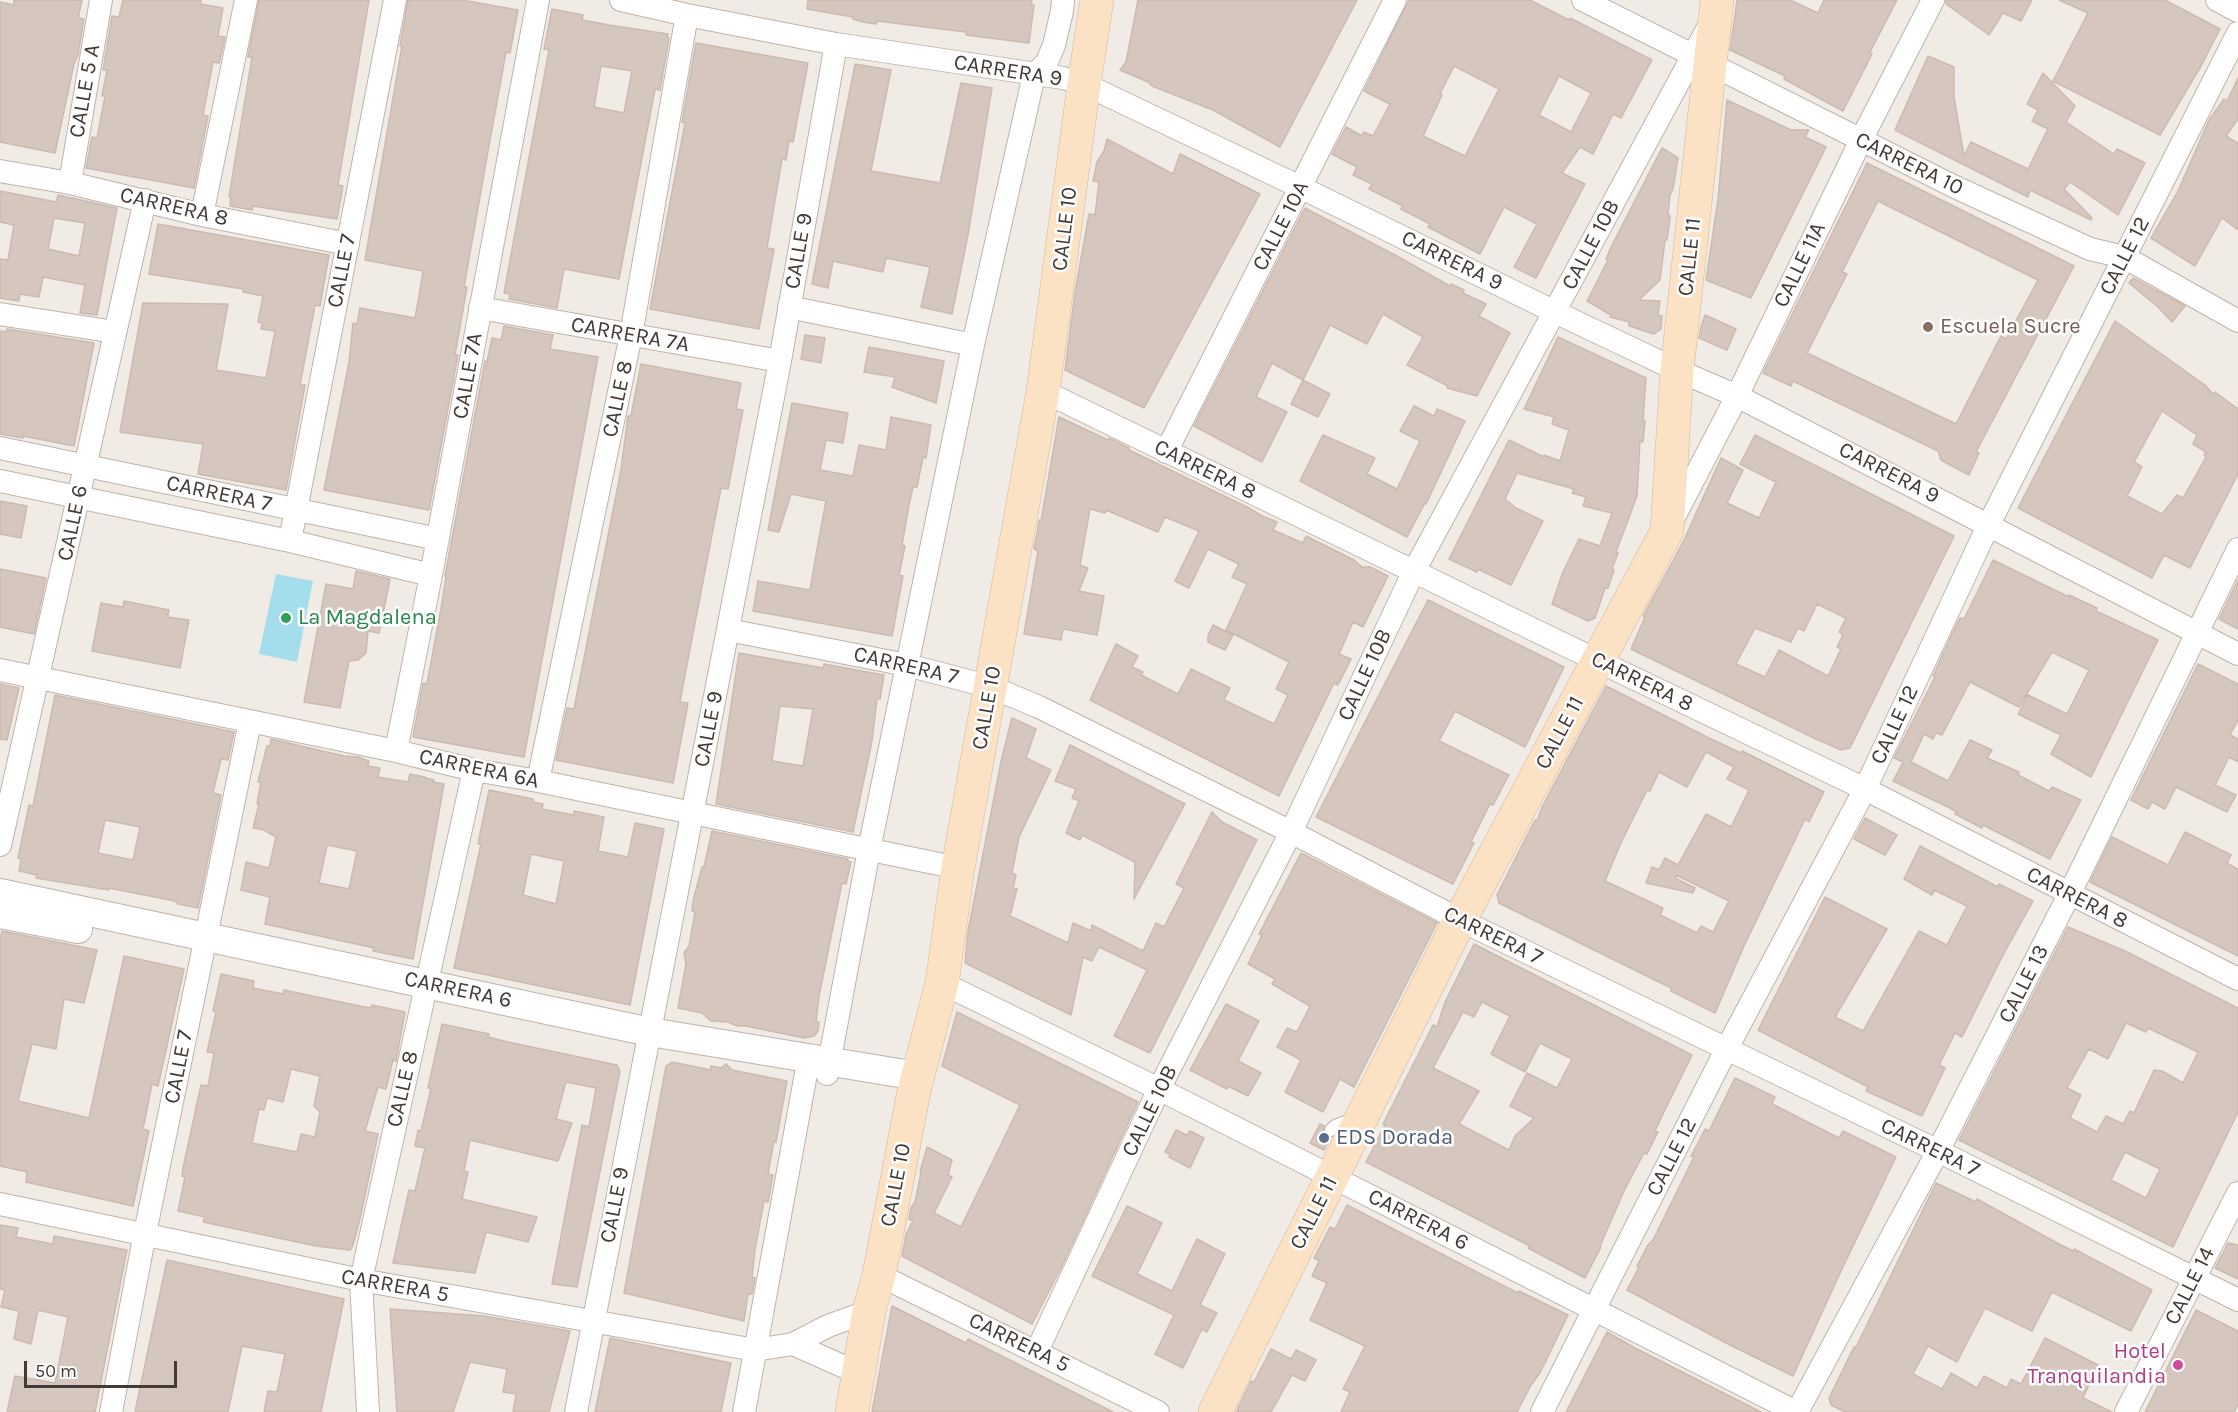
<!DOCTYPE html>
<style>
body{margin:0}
#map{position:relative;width:2238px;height:1412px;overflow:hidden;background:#f1ebe5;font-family:Karla,sans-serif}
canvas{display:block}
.scale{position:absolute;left:24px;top:1361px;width:153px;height:27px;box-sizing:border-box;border:3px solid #433a35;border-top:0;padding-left:8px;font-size:18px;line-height:21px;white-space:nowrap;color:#433a35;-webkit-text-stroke:4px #fff;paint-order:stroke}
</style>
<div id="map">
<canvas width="2238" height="1412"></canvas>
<div class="scale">50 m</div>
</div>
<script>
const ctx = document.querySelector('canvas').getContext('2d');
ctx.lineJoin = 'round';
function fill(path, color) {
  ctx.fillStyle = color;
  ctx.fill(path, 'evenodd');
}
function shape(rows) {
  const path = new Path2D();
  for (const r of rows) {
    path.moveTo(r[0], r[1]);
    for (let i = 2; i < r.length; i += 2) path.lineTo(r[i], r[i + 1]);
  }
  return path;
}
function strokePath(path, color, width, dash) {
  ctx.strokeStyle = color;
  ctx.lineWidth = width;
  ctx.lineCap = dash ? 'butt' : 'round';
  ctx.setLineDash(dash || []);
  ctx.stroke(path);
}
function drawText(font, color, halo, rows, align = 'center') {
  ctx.font = font + ' Karla,sans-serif';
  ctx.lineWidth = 5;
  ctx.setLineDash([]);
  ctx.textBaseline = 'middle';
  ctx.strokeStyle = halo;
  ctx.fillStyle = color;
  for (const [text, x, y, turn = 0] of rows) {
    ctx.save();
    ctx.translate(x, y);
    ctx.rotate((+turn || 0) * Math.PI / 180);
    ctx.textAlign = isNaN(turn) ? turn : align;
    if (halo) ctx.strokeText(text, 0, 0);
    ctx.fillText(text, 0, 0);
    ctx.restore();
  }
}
fill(shape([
 [276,574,313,581,297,662,259,654]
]), '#a4ddeb');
const building = shape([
 [14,0,82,0,78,18,84,19,78,55,74,64,55,153,0,142,0,2,14,5,14,0],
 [123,0,201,0,200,4,223,8,218,36,225,37,219,63,213,62,203,115,208,116,194,188,86,168,92,137,97,138,105,96,102,96,107,70,103,70,112,16,119,17,123,0],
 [259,0,369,0,338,185,343,186,337,219,253,206,252,210,230,206,231,197,229,197,252,57,248,57,259,0],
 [408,0,462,0,518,10,510,53,506,52,488,151,464,287,467,287,455,355,458,355,429,510,324,490,349,362,353,323,357,324,360,308,415,318,419,296,423,271,365,260,402,46,400,46,408,0],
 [808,0,1032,0,1031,5,1034,5,1029,43,966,35,966,32,877,21,876,24,863,22,853,19,853,17,807,9,808,0],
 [1138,0,1357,0,1280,147,1213,110,1152,86,1148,82,1120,70,1126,62,1138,0],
 [1409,0,1530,0,1569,20,1570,18,1652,60,1621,118,1613,114,1593,154,1580,147,1562,173,1585,184,1536,278,1514,267,1537,224,1504,207,1480,254,1428,227,1430,224,1401,209,1403,206,1369,189,1372,184,1353,175,1357,167,1332,154,1346,127,1362,136,1364,132,1373,136,1390,104,1364,91,1409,0],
 [1454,66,1499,89,1465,156,1423,136,1442,95,1440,94,1454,66],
 [1559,76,1591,93,1571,132,1539,115,1559,76],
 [1737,0,1790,0,1818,13,1824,0,1897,0,1870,52,1872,54,1843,111,1784,79,1785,76,1730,50,1737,0],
 [1946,0,2032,0,2021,21,2003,13,1989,35,1946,4,1946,0],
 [2059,0,2165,0,2220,29,2201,66,2160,135,2053,81,2088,13,2059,0],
 [552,9,583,15,582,20,609,25,668,34,667,37,669,38,660,90,655,89,619,279,564,269,557,308,509,299,510,294,504,293,549,50,544,49,552,9],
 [601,66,632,71,624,113,594,107,601,66],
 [696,43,808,63,793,142,789,141,786,160,782,159,767,248,774,249,759,329,650,309,685,123,682,122,696,43],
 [1928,56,1954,67,1954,97,1964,156,1971,142,2028,169,2048,129,2032,121,2038,110,2027,104,2043,73,2075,106,2066,122,2114,154,2117,149,2145,163,2118,215,2070,182,2064,189,2092,218,2091,220,2030,190,2028,197,1895,130,1928,56],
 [855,64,891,70,871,171,940,183,961,83,992,88,968,235,952,314,921,307,930,267,886,258,883,272,833,261,828,288,812,284,855,64],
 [2238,78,2238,119,2226,136,2238,143,2238,230,2222,218,2195,266,2151,238,2178,191,2209,120,2224,99,2227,101,2238,78],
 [1727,100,1791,130,1809,130,1805,137,1826,147,1751,298,1706,280,1718,199,1727,100],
 [1107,139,1173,174,1180,154,1260,194,1144,408,1065,370,1075,292,1089,214,1095,215,1099,182,1093,181,1097,162,1104,151,1107,139],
 [1662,148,1678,158,1673,189,1670,195,1668,214,1670,216,1669,226,1667,240,1665,240,1660,280,1639,300,1660,301,1658,315,1662,316,1661,329,1654,334,1629,326,1629,322,1610,317,1611,315,1587,301,1608,260,1606,259,1611,247,1662,148],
 [1867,163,2074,266,1976,452,1979,453,1969,475,1941,460,1938,451,1793,381,1791,386,1763,373,1867,163],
 [1878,201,2038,280,2006,339,2001,336,1956,424,1807,353,1847,274,1842,272,1878,201],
 [0,191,56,202,58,195,117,208,97,315,80,313,85,285,43,277,39,297,20,294,19,301,0,298,0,259,8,260,14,225,0,222,0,191],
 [54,218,85,223,79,256,48,249,54,218],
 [1305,208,1395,255,1450,286,1451,284,1464,290,1463,293,1486,304,1479,316,1510,333,1477,396,1447,388,1448,386,1407,365,1423,337,1383,314,1367,344,1330,325,1303,380,1330,394,1318,417,1291,404,1303,380,1272,363,1256,397,1287,412,1262,462,1194,426,1305,208],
 [158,224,329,255,320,306,315,305,300,385,305,385,286,490,198,474,203,444,120,432,143,303,228,304,216,370,266,378,275,331,261,329,262,323,258,322,263,296,243,292,243,289,149,274,158,224],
 [2133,278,2185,306,2172,322,2157,306,2129,283,2133,278],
 [1705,315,1736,329,1727,350,1699,338,1701,327,1705,315],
 [2115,321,2205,385,2213,394,2215,392,2238,409,2238,474,2190,568,2164,555,2152,578,2018,508,2115,321],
 [2162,411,2197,435,2193,444,2206,452,2204,455,2206,457,2183,498,2177,495,2162,514,2127,496,2142,467,2134,462,2162,411],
 [504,326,553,335,550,349,598,357,524,757,413,737,423,683,427,684,442,603,446,576,445,576,485,361,487,362,492,338,501,340,504,326],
 [7,329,94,343,74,446,23,436,23,438,0,434,0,331,6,332,7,329],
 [805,335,825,338,821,363,801,359,805,335],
 [1558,337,1646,378,1643,421,1645,421,1643,442,1640,441,1637,496,1616,552,1618,553,1612,569,1614,570,1608,588,1605,588,1595,618,1588,621,1552,604,1563,572,1579,539,1600,546,1612,513,1583,506,1586,497,1572,493,1574,489,1517,473,1505,499,1516,508,1543,521,1511,585,1478,569,1477,572,1449,559,1509,440,1544,457,1544,455,1560,461,1569,430,1552,424,1554,417,1524,409,1558,337],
 [869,347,944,361,936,403,892,387,895,377,864,372,869,347],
 [641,364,741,383,736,409,743,410,728,489,721,488,685,675,680,702,688,703,673,783,556,760,567,708,574,709,621,470,628,416,631,416,641,364],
 [792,403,848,413,843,443,826,440,820,470,853,476,859,445,886,450,891,417,931,425,926,458,923,457,917,487,913,487,909,505,902,545,905,546,899,575,903,576,892,636,753,611,758,581,810,590,815,560,826,501,791,494,779,532,768,530,792,403],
 [1414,406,1434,416,1437,409,1465,421,1426,504,1425,503,1407,537,1300,481,1323,435,1375,458,1367,474,1397,489,1420,441,1400,431,1414,406],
 [1059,417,1108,440,1109,438,1129,448,1129,450,1249,508,1262,516,1277,522,1273,530,1303,543,1306,536,1354,560,1362,567,1370,567,1388,576,1363,627,1353,622,1339,654,1351,659,1338,685,1334,683,1279,796,1090,700,1116,644,1138,656,1132,667,1143,672,1141,675,1178,694,1191,669,1230,688,1224,700,1274,724,1288,695,1276,689,1289,662,1226,630,1247,584,1232,577,1239,564,1208,549,1189,588,1175,581,1199,531,1165,517,1158,532,1106,510,1105,513,1090,509,1080,565,1088,568,1079,591,1104,596,1097,635,1063,629,1061,640,1024,634,1038,551,1034,549,1037,534,1039,520,1041,521,1059,417],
 [1755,435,1954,536,1850,748,1841,750,1816,739,1631,649,1645,617,1643,616,1684,540,1721,458,1743,470,1727,503,1759,518,1776,482,1740,464,1755,435],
 [1817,604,1846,618,1839,632,1843,635,1837,647,1841,649,1828,676,1779,650,1765,677,1736,664,1755,628,1791,642,1798,628,1804,631,1817,604],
 [0,501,27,506,21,538,0,534,0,501],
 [1993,560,2069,597,2069,595,2097,608,2096,611,2158,640,2091,777,2051,754,2061,735,2018,714,2028,695,2067,714,2089,670,2052,652,2019,707,1970,682,1942,735,1936,733,1933,739,1924,734,1911,762,1948,781,1970,740,1992,750,1987,758,2019,772,2018,775,2049,791,2052,787,2081,800,2050,859,1983,825,1982,828,1955,814,1957,812,1948,807,1893,781,1903,762,1894,758,1935,677,1933,676,1952,634,1960,618,1964,619,1993,560],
 [0,569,46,578,34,634,0,627,0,569],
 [356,571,390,579,379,633,368,631,366,653,358,660,349,661,340,708,304,702,326,584,353,589,356,571],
 [2238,580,2238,629,2219,619,2238,580],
 [1428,600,1564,667,1525,747,1455,711,1439,741,1509,775,1493,805,1490,804,1471,842,1474,843,1453,884,1316,817,1428,600],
 [124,601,169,610,168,617,189,620,180,668,92,651,101,603,123,607,124,601],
 [1213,625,1233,635,1225,650,1208,642,1208,636,1213,625],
 [739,653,823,668,824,664,884,675,880,699,877,699,872,741,853,832,716,804,739,653],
 [780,706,813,709,803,766,772,761,780,706],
 [2198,664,2238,684,2238,720,2230,735,2238,739,2238,762,2229,757,2215,785,2236,795,2227,812,2176,787,2165,809,2152,802,2148,809,2131,800,2198,664],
 [0,684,19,688,7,740,0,739,0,684],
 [1606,686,1709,738,1741,753,1742,751,1824,792,1809,822,1805,819,1744,946,1715,1013,1671,991,1671,988,1499,903,1497,895,1515,859,1535,820,1537,821,1542,807,1606,686],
 [1706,752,1734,767,1727,779,1749,790,1731,827,1706,814,1678,865,1665,858,1659,870,1652,867,1646,883,1693,893,1695,888,1675,878,1676,875,1729,901,1713,932,1701,926,1697,933,1660,915,1663,908,1605,881,1620,845,1647,790,1650,791,1659,772,1687,787,1706,752],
 [55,695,234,732,228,760,221,759,213,793,221,795,198,908,178,904,175,901,109,888,109,890,36,878,37,875,19,871,21,859,18,858,25,824,29,805,33,806,55,695],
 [105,820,140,827,133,860,98,853,105,820],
 [1012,718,1036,729,1026,758,1051,770,1019,837,1012,873,1016,875,1013,888,1017,889,1010,916,1068,943,1073,923,1091,931,1092,925,1143,951,1156,923,1164,927,1184,888,1176,884,1212,812,1222,822,1257,840,1150,1053,1114,1036,1147,970,1116,955,1099,947,1092,961,1083,957,1071,1015,965,963,968,931,1002,757,1012,718],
 [271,739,344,756,358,757,369,761,368,766,380,768,378,777,408,782,410,774,425,777,425,778,434,780,433,782,444,784,413,959,373,951,374,948,265,924,270,897,241,890,246,862,269,868,276,837,264,830,253,828,259,804,257,804,261,782,258,782,267,746,270,746,271,739],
 [327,845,357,851,349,889,319,883,327,845],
 [1070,745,1185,804,1134,899,1135,862,1082,835,1080,840,1066,833,1079,801,1072,798,1076,789,1055,781,1070,745],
 [489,790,533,799,533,802,543,804,542,809,574,815,574,811,604,817,598,851,628,857,635,823,664,829,630,1005,454,968,481,844,478,844,489,790],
 [531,854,564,861,556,904,523,895,531,854],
 [1865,818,1897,835,1885,855,1854,839,1865,818],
 [712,831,848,859,847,861,851,862,846,884,842,883,819,996,816,1022,819,1022,818,1031,814,1036,804,1038,746,1026,737,1026,728,1022,711,1021,702,1013,678,1008,686,964,684,953,689,946,695,912,692,911,693,901,702,867,704,867,712,831],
 [2185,832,2231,855,2227,863,2238,869,2238,956,2090,882,2112,837,2168,865,2185,832],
 [1920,846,1998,887,1999,884,2033,901,2002,957,1962,1037,1955,1033,1939,1065,1945,1068,1922,1116,1866,1091,1868,1087,1758,1030,1825,897,1887,929,1835,1017,1863,1031,1919,931,1947,945,1967,906,1934,890,1932,895,1904,879,1920,846],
 [1301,853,1437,923,1354,1087,1340,1079,1323,1112,1285,1092,1301,1060,1277,1047,1287,1028,1297,1032,1310,1006,1272,984,1275,979,1248,964,1262,935,1259,934,1301,853],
 [2068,927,2125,951,2238,1008,2238,1112,2173,1247,1959,1140,2068,927],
 [2126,1023,2146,1032,2148,1028,2198,1052,2183,1083,2162,1071,2154,1070,2134,1113,2130,1111,2123,1124,2106,1116,2097,1132,2070,1118,2081,1095,2067,1088,2089,1049,2108,1059,2126,1023],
 [2125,1152,2160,1169,2146,1198,2111,1180,2125,1152],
 [2,931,97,950,84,1003,64,999,56,1049,32,1044,18,1101,89,1118,124,956,184,969,158,1086,152,1084,143,1129,149,1131,133,1206,26,1182,27,1172,0,1166,0,939,2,931],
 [1474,944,1692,1055,1662,1116,1655,1131,1658,1132,1647,1154,1644,1153,1624,1191,1600,1246,1601,1247,1585,1278,1528,1248,1530,1246,1366,1162,1385,1125,1383,1124,1427,1037,1433,1025,1437,1027,1445,1002,1474,944],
 [1482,1002,1510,1016,1491,1054,1525,1072,1540,1043,1572,1059,1557,1088,1527,1073,1510,1106,1534,1118,1515,1136,1509,1150,1459,1124,1479,1091,1433,1068,1463,1012,1474,1017,1482,1002],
 [221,974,254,981,253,988,283,994,284,990,355,1005,371,1008,372,1005,405,1012,396,1061,393,1060,386,1089,378,1087,365,1131,378,1134,360,1219,353,1245,350,1250,316,1246,203,1222,205,1217,178,1211,185,1177,182,1176,183,1168,201,1085,208,1086,214,1053,207,1052,216,1012,213,1011,221,974],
 [291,1069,320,1076,314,1106,320,1112,315,1137,301,1134,297,1152,252,1143,259,1109,264,1110,267,1098,283,1102,291,1069],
 [1226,1004,1259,1021,1238,1061,1261,1073,1248,1096,1228,1086,1227,1089,1190,1070,1226,1004],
 [957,1012,1138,1102,1062,1266,1032,1324,902,1256,906,1234,913,1221,909,1219,911,1208,915,1202,921,1173,920,1172,927,1147,952,1160,948,1175,952,1177,934,1213,961,1227,1020,1105,942,1066,957,1012],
 [442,1024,489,1034,488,1037,508,1042,617,1065,620,1071,577,1287,552,1284,582,1125,589,1127,596,1088,566,1082,556,1119,572,1123,558,1161,470,1140,464,1171,468,1172,462,1199,537,1217,528,1242,486,1232,475,1273,393,1263,409,1190,415,1191,425,1148,415,1146,418,1130,421,1131,428,1101,431,1089,428,1088,442,1024],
 [672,1062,711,1070,711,1066,721,1068,726,1064,732,1070,787,1081,776,1142,774,1141,768,1174,773,1175,768,1202,764,1201,755,1249,752,1277,755,1278,752,1294,748,1294,744,1321,624,1293,666,1066,672,1062],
 [1735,1078,1775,1097,1772,1104,1839,1138,1843,1131,1896,1157,1841,1271,1793,1376,1728,1344,1627,1290,1639,1267,1637,1266,1648,1245,1653,1240,1694,1157,1691,1156,1701,1137,1705,1129,1709,1131,1735,1078],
 [1320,1124,1324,1126,1325,1135,1330,1138,1324,1150,1310,1143,1320,1124],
 [1176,1130,1187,1135,1190,1131,1204,1138,1190,1168,1169,1157,1170,1154,1165,1152,1176,1130],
 [1936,1183,1976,1202,1977,1199,2057,1243,2073,1251,2074,1249,2152,1290,2131,1331,2052,1292,2032,1331,1985,1308,1957,1362,1928,1346,1913,1374,1942,1389,1951,1373,1977,1388,1984,1376,2007,1388,2011,1379,2021,1384,2045,1338,2098,1365,2083,1398,2112,1412,1845,1412,1831,1405,1829,1398,1854,1347,1856,1347,1936,1183],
 [1347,1205,1496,1282,1518,1293,1519,1291,1568,1315,1540,1373,1531,1385,1517,1412,1341,1412,1350,1392,1343,1389,1365,1346,1310,1320,1327,1283,1312,1276,1319,1261,1314,1258,1330,1227,1335,1229,1347,1205],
 [1127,1206,1162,1223,1137,1274,1172,1291,1197,1239,1225,1254,1200,1305,1217,1313,1207,1332,1202,1329,1183,1368,1155,1354,1174,1315,1092,1276,1127,1206],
 [0,1225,18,1228,16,1237,53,1244,54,1236,127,1250,95,1412,7,1412,15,1376,55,1383,68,1317,38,1310,31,1344,14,1339,19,1311,1,1307,5,1290,0,1289,0,1225],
 [2228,1243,2238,1245,2238,1279,2215,1268,2228,1243],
 [167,1260,344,1299,321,1412,264,1412,268,1391,277,1392,285,1354,242,1346,228,1412,135,1412,167,1260],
 [892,1306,966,1343,968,1339,1113,1412,872,1412,892,1306],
 [390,1309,484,1316,570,1331,549,1412,513,1412,516,1394,503,1392,507,1369,470,1362,453,1412,397,1412,390,1309],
 [2196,1310,2238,1331,2238,1404,2234,1412,2145,1412,2196,1310],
 [1607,1332,1635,1348,1761,1412,1566,1412,1607,1332],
 [610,1338,731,1363,721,1412,595,1412,610,1338],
 [1271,1349,1291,1359,1296,1350,1316,1360,1305,1381,1292,1375,1271,1412,1236,1412,1251,1381,1254,1382,1271,1349]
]);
fill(building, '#d5c7be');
strokePath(building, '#ccbaae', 1.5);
const service = shape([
 [1331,1130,1335,1126,1353,1119]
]);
const minor = shape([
 [621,0,687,15,836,44,1063,78,1084,84,1300,187,1555,312,1677,370,1737,396,2238,654],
 [1583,0,1953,186,2090,249,2124,257,2238,321],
 [2217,0,2238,11],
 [0,171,70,183,202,215,348,244],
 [70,183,101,0],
 [202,215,246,0],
 [789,307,973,345],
 [480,308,780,361],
 [0,314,115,332],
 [1043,391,1598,661,1865,789,2238,979],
 [0,448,438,539],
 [1166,452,1395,0],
 [0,481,290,541,431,575],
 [1672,521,1737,396,1861,140,1933,0],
 [290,541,395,0],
 [728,630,907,665,991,687,1039,707,1291,832,1460,920,1938,1151,2238,1300],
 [0,670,396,751,474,770,538,781,958,868],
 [396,751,431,575,538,0],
 [538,781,631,335,687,15],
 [0,845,145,200],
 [942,983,1159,1089,1796,1412],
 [827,1074,869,850,973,345,1034,75,1047,62,1054,45,1062,11,1063,0],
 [0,1204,361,1280,755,1350,793,1344,828,1326,869,1311],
 [879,1275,1158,1412],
 [793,1344,858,1373],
 [1037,1351,1159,1089,1291,832,1414,571,1709,26],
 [111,1412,145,1233,250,722],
 [368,1412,361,1280,474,770],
 [576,1412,780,361,836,44],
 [744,1412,809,1057],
 [1542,1412,1726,1050,1865,789,1989,524,2238,33],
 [1797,1412,1938,1151,2069,895,2238,549],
 [2126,1412,2238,1193]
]);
const tertiary = shape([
 [0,893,650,1032,917,1076],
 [0,914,78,929]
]);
const secondary = shape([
 [852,1412,869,1311,879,1275,914,1091,942,983,958,868,1043,391,1084,84,1097,0],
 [1215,1412,1460,920,1667,531,1677,370,1717,0]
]);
strokePath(service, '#bfb3ab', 14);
strokePath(minor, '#bfb3ab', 24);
strokePath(tertiary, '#bfb3ab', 30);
strokePath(secondary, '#d1b699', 34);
strokePath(service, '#fff', 12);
strokePath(minor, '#fff', 22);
strokePath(tertiary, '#fff', 28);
strokePath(secondary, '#fbe2c5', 33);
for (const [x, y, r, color] of [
 [1928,327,6,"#8d6e63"],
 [286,618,6,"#2e9e5b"],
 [1324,1138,6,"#5c6f8a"],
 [2178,1365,6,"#d1479c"]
]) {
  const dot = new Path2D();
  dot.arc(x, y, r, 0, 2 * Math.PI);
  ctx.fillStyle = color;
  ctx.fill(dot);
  strokePath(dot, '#fff', 2);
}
drawText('22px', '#433a35', '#fff', [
 ["CARRERA 9",1008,71,9],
 ["CALLE 5 A",85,91,-80],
 ["CARRERA 10",1909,164,26],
 ["CARRERA 8",174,207,13],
 ["CALLE 10A",1281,226,-63],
 ["CALLE 10",1065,229,-83],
 ["CALLE 10B",1591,245,-62],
 ["CALLE 9",799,251,-80],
 ["CALLE 12",2125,256,-63],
 ["CALLE 11",1690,257,-84],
 ["CARRERA 9",1452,261,26],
 ["CALLE 11A",1800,265,-64],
 ["CALLE 7",342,271,-79],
 ["CARRERA 7A",630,335,10],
 ["CALLE 7A",468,376,-80],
 ["CALLE 8",618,399,-78],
 ["CARRERA 8",1205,470,26],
 ["CARRERA 9",1889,473,27],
 ["CARRERA 7",219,494,12],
 ["CALLE 6",73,523,-78],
 ["CARRERA 7",906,666,13],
 ["CALLE 10B",1365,675,-65],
 ["CARRERA 8",1642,682,26],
 ["CALLE 10",987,708,-80],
 ["CALLE 12",1895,725,-65],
 ["CALLE 9",709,729,-79],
 ["CALLE 11",1560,733,-62],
 ["CARRERA 6A",479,769,12],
 ["CARRERA 8",2077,898,27],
 ["CARRERA 7",1493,936,26],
 ["CALLE 13",2024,984,-63],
 ["CARRERA 6",458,990,12],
 ["CALLE 7",179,1067,-79],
 ["CALLE 8",403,1089,-77],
 ["CALLE 10B",1150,1111,-64],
 ["CARRERA 7",1930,1148,26],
 ["CALLE 12",1672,1157,-63],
 ["CALLE 10",896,1185,-79],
 ["CALLE 9",615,1205,-79],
 ["CALLE 11",1314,1213,-63],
 ["CARRERA 6",1418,1220,27],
 ["CARRERA 5",395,1286,10],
 ["CALLE 14",2190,1286,-63],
 ["CARRERA 5",1019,1343,26]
]);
drawText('22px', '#785e54', '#fff', [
 ["Escuela Sucre",1940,327]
], 'left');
drawText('22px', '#27864d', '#fff', [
 ["La Magdalena",298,618]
], 'left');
drawText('22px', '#4e5e75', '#fff', [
 ["EDS Dorada",1336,1138]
], 'left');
drawText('22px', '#b23c85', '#fff', [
 ["Hotel",2166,1352],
 ["Tranquilandia",2166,1377]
], 'right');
</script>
